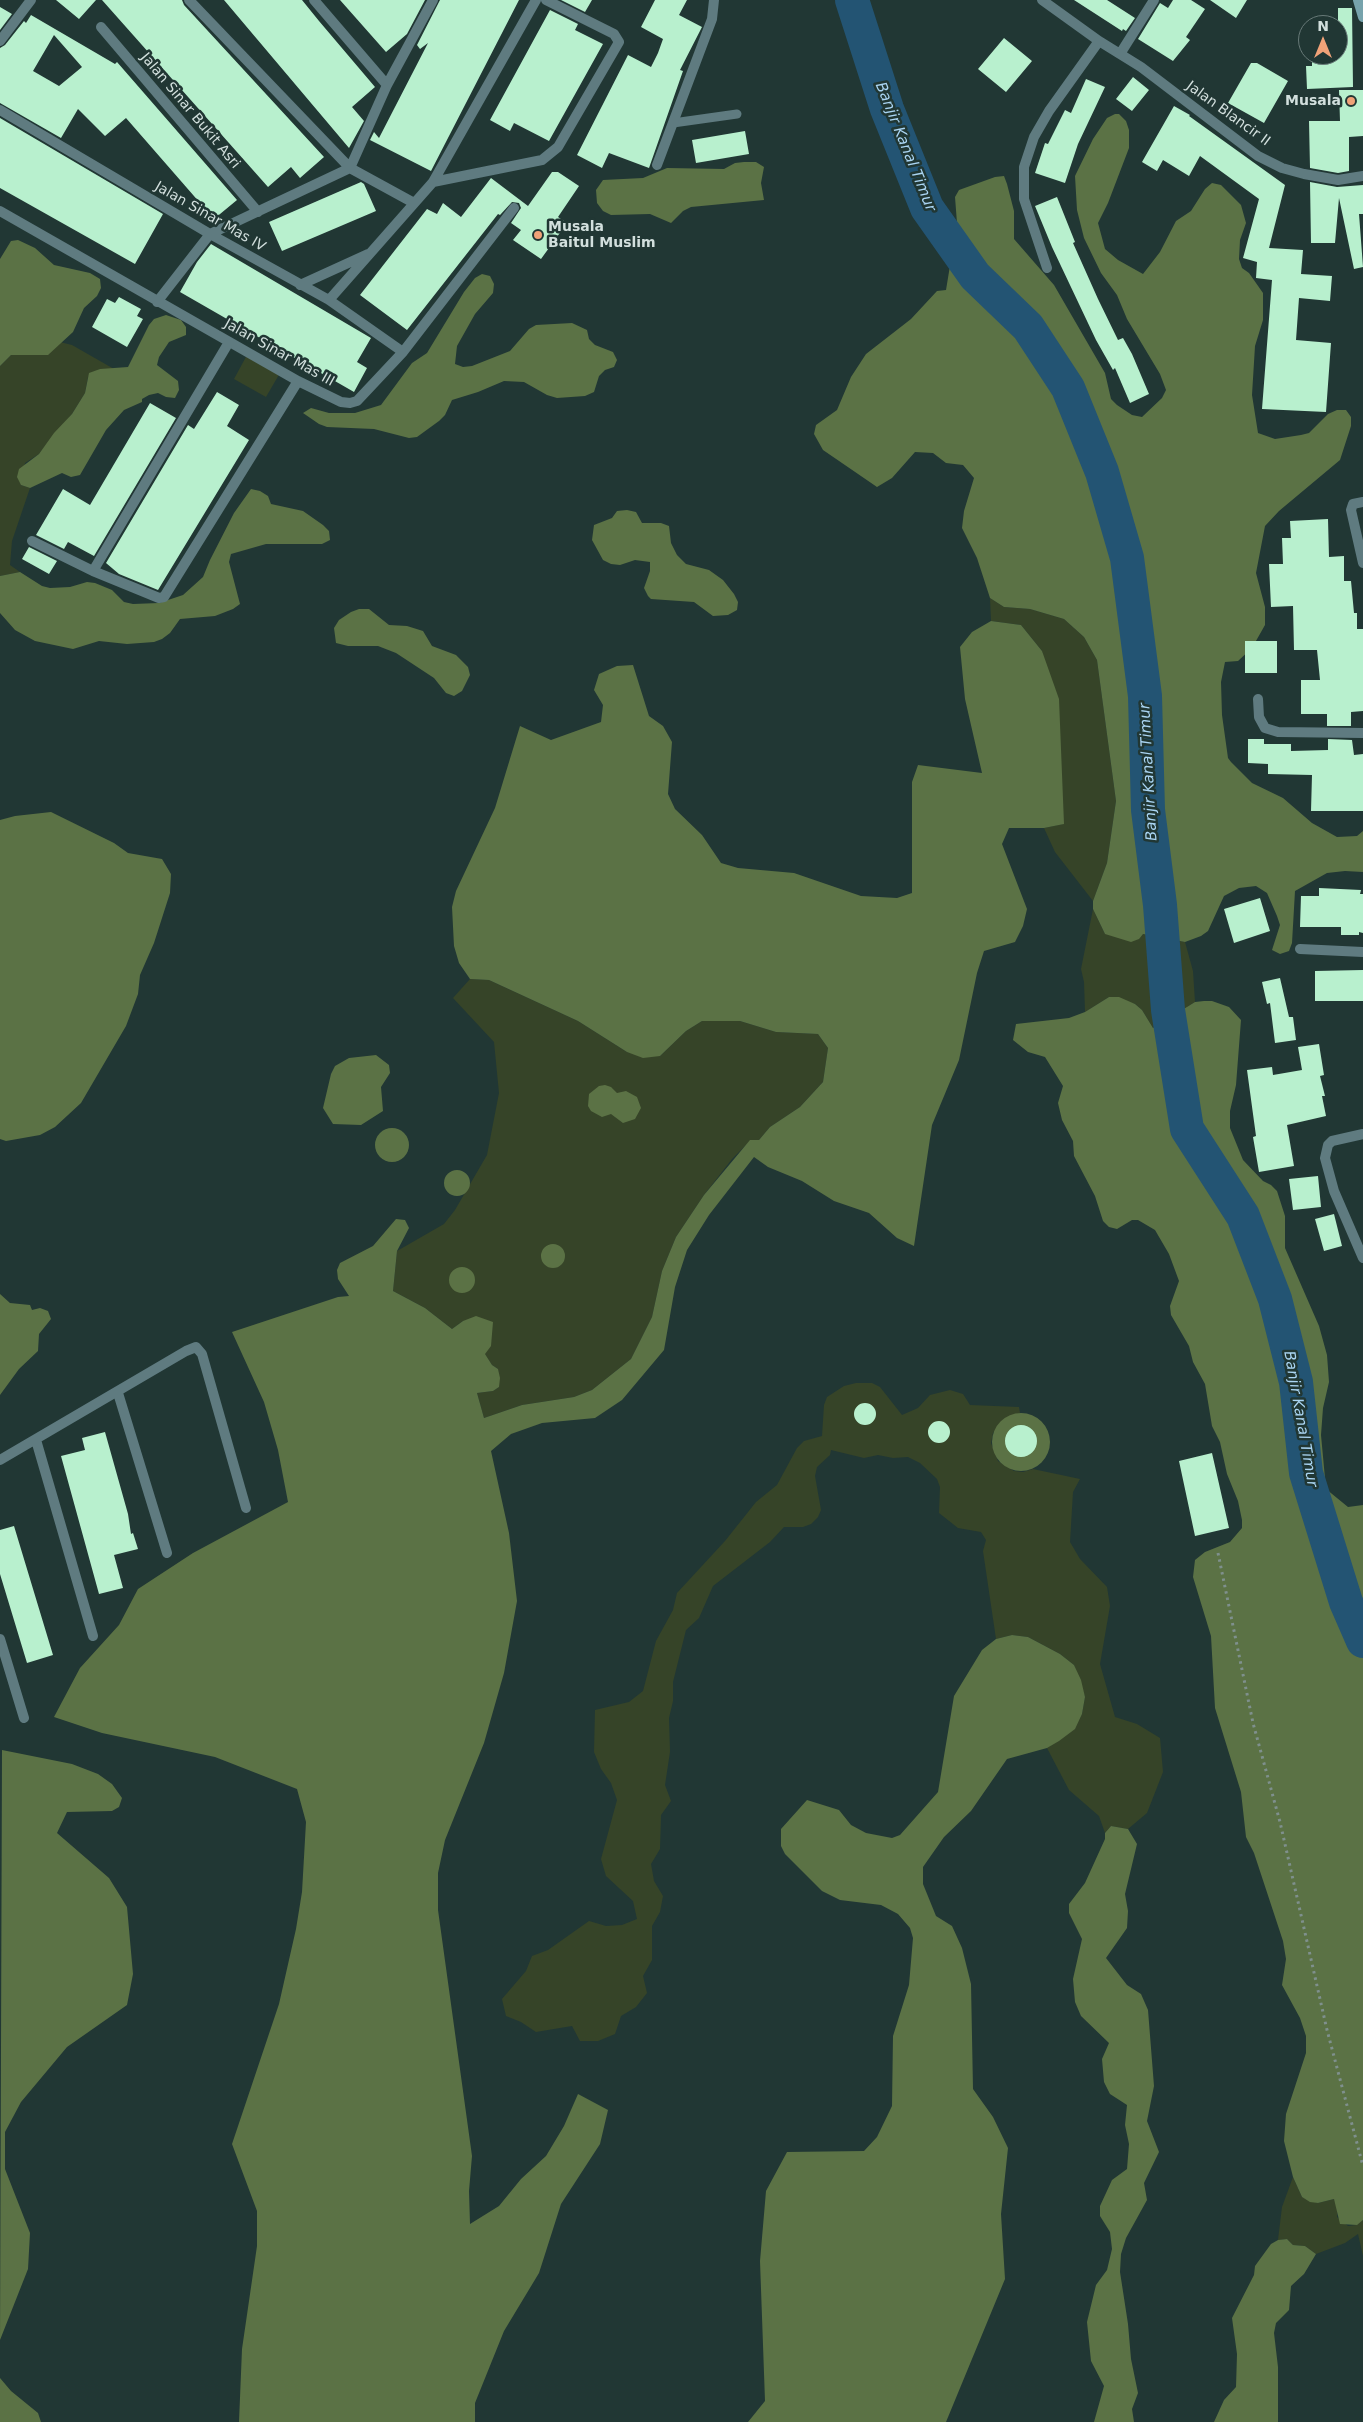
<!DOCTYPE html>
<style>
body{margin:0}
#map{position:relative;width:1363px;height:2422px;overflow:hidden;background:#213734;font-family:"DejaVu Sans",sans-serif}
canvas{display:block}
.north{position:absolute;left:1298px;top:15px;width:50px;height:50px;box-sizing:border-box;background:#213734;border:1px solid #687a78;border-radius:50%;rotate:0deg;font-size:14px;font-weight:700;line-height:20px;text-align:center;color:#d2dfdd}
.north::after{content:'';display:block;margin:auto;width:18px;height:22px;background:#f0a278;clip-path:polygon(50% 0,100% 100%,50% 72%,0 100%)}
</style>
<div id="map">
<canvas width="1363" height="2422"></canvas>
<div class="north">N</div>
</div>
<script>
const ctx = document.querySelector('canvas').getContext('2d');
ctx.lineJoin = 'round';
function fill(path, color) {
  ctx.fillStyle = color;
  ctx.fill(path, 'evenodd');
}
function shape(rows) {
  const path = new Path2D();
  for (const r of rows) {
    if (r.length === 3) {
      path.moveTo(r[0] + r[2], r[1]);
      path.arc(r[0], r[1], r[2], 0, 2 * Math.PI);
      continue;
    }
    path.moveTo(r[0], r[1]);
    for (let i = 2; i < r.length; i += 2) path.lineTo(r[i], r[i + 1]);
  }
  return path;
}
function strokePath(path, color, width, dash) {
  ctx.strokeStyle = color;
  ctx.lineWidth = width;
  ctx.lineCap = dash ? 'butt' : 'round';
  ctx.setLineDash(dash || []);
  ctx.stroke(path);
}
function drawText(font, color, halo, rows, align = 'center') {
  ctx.font = font + ' "DejaVu Sans",sans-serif';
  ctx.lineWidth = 5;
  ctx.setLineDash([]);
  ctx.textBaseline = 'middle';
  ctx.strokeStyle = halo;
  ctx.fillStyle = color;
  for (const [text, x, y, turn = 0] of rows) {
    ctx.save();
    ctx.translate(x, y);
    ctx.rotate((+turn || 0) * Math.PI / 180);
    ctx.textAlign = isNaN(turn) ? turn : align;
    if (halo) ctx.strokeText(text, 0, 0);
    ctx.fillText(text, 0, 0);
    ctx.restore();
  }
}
fill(shape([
 [60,342,72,345,114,369,100,369,88,377,85,393,72,414,39,454,25,463,21,485,30,488,12,541,10,565,20,572,0,576,0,366,11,355,48,354],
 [247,355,280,373,266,397,234,379],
 [990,598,1004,607,1030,609,1064,619,1084,637,1097,660,1116,801,1107,863,1093,901,1055,852,1044,828,1063,824,1042,651,1021,625,991,621],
 [1093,909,1105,934,1142,934,1185,942,1193,971,1195,1002,1153,1028,1142,1010,1135,1004,1109,997,1085,1012,1084,982,1081,969],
 [470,979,489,980,578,1021,627,1052,660,1056,686,1031,702,1021,740,1021,776,1032,818,1034,828,1048,823,1082,800,1107,770,1127,759,1140,750,1141,732,1159,704,1195,676,1237,662,1271,652,1317,631,1359,592,1390,574,1397,522,1405,484,1418,477,1393,493,1391,499,1387,498,1369,492,1365,463,1321,452,1329,425,1308,393,1291,397,1251,444,1224,455,1210,487,1155,499,1093,494,1042,453,998],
 [856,1383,872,1383,880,1387,902,1415,918,1408,930,1395,950,1390,963,1394,970,1405,1019,1407,1020,1413,1004,1419,993,1433,991,1443,998,1461,1014,1471,1023,1472,1033,1469,1080,1479,1073,1492,1070,1542,1080,1559,1107,1587,1110,1606,1100,1664,1115,1717,1137,1724,1160,1738,1163,1772,1147,1813,1128,1829,1111,1826,1105,1833,1099,1816,1069,1790,1047,1748,1074,1729,1082,1714,1085,1697,1074,1665,1060,1654,1028,1637,1012,1635,996,1639,983,1551,986,1540,981,1532,958,1528,939,1513,940,1487,937,1479,920,1463,908,1457,893,1458,878,1455,864,1458,831,1450,830,1455,817,1467,815,1476,821,1510,818,1517,811,1524,803,1527,784,1527,770,1542,713,1586,699,1618,686,1630,673,1682,673,1701,669,1718,670,1752,665,1785,671,1801,661,1815,660,1849,651,1864,654,1881,663,1896,660,1912,652,1926,652,1960,643,1976,647,1993,636,2007,621,2016,615,2034,598,2041,580,2041,572,2026,536,2032,521,2022,506,2016,502,1999,526,1971,532,1956,548,1950,589,1921,606,1926,622,1925,637,1919,633,1901,606,1876,601,1859,617,1800,611,1783,601,1769,594,1752,595,1710,629,1702,643,1691,656,1641,673,1610,677,1593,725,1541,756,1502,777,1485,797,1448,804,1441,822,1436,824,1405,827,1397,844,1386],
 [1293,2177,1302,2197,1318,2203,1334,2199,1338,2208,1337,2217,1348,2226,1356,2225,1363,2220,1363,2256,1358,2234,1345,2243,1316,2254,1305,2246,1293,2245,1287,2239,1278,2240,1282,2207]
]), '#364428');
fill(shape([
 [1115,114,1119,114,1126,121,1129,130,1129,148,1108,203,1098,223,1105,249,1118,260,1143,274,1160,252,1176,221,1191,211,1205,189,1212,183,1221,185,1241,205,1246,223,1240,240,1239,259,1242,268,1249,273,1263,293,1263,320,1255,346,1252,395,1258,433,1275,439,1301,435,1309,433,1328,414,1337,410,1346,410,1351,417,1351,426,1340,460,1279,511,1265,526,1256,573,1265,607,1265,625,1252,648,1238,661,1225,662,1221,682,1222,715,1228,758,1231,762,1252,783,1283,798,1312,823,1337,837,1357,836,1363,831,1363,872,1345,871,1327,873,1295,891,1292,943,1289,951,1280,954,1272,950,1280,925,1277,916,1267,893,1256,886,1239,888,1224,896,1208,931,1201,936,1185,942,1143,934,1139,939,1131,942,1105,934,1093,909,1093,901,1107,863,1116,801,1097,660,1084,637,1064,619,1030,609,1004,607,990,598,977,558,962,528,964,511,974,478,963,465,946,463,933,453,915,452,892,478,877,487,823,450,814,434,816,425,837,410,851,377,866,354,911,319,937,291,946,290,957,223,955,197,959,190,995,177,1004,176,1007,184,1014,211,1014,239,1054,285,1105,373,1111,399,1117,405,1132,415,1142,417,1162,398,1166,390,1160,374,1127,319,1117,295,1101,273,1084,238,1077,210,1075,176,1093,139,1107,118],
 [744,162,756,162,764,167,761,183,764,200,691,207,683,211,671,223,650,214,611,215,603,211,597,203,596,190,603,180,643,178,667,168,724,169,735,163],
 [18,240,35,248,54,265,90,273,100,279,101,288,97,296,84,308,73,332,48,355,11,355,0,366,0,259,11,241],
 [482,274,490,276,494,284,493,293,475,314,457,346,455,364,463,367,472,366,510,351,529,329,536,325,572,323,587,330,589,339,595,345,613,352,617,360,614,367,605,370,599,376,594,392,585,396,557,398,547,395,524,382,504,381,478,392,452,400,445,415,439,421,417,437,409,438,374,429,327,427,319,424,303,413,311,408,329,413,355,413,381,405,412,363,427,353,464,292,475,278],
 [166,315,181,320,186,327,186,335,169,342,159,357,157,365,178,381,179,390,175,398,166,397,158,393,149,395,142,399,142,402,124,410,106,430,80,475,71,477,62,473,30,488,21,485,17,477,19,469,39,454,54,433,72,414,85,393,89,373,100,369,128,367,149,325,154,319],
 [251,489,260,491,268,496,271,504,303,511,323,525,329,531,330,540,322,544,266,544,231,554,229,562,240,604,233,609,215,616,180,619,170,633,162,639,154,642,127,644,99,641,73,649,35,641,15,630,0,613,0,576,20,572,42,586,50,588,70,587,87,582,95,583,112,590,124,602,133,604,159,603,183,595,203,577,210,560,234,513],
 [627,510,636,512,642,523,661,523,669,526,671,543,677,555,686,564,709,570,723,580,734,594,738,602,737,610,728,615,713,616,694,602,651,599,648,596,644,588,650,571,650,562,635,560,620,565,611,564,603,560,592,540,594,525,612,518,617,511],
 [359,609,369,609,389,625,407,626,423,631,432,646,456,655,468,667,470,675,462,691,454,696,446,693,434,678,396,653,378,646,348,646,336,643,334,628,339,620,351,612],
 [991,621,1021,625,1042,651,1059,699,1064,824,1044,828,1009,828,1002,844,1027,909,1023,926,1015,942,984,951,977,973,959,1060,932,1125,914,1246,897,1238,869,1213,834,1201,802,1181,768,1167,754,1157,709,1215,687,1250,675,1287,664,1350,622,1400,595,1418,542,1423,511,1434,491,1451,509,1533,517,1601,504,1673,484,1743,445,1840,438,1873,438,1910,472,2156,469,2191,470,2224,499,2206,521,2179,546,2156,564,2126,578,2094,608,2110,600,2144,561,2204,539,2273,504,2331,475,2403,475,2422,239,2422,242,2349,257,2246,257,2211,232,2144,279,2004,296,1929,302,1892,306,1822,297,1789,215,1757,102,1733,54,1717,80,1668,119,1625,138,1589,193,1553,288,1502,278,1450,264,1402,232,1332,338,1297,349,1296,338,1279,337,1270,340,1263,373,1246,396,1219,405,1220,409,1228,397,1251,393,1291,425,1308,452,1329,463,1321,476,1316,493,1322,491,1346,485,1354,492,1365,498,1369,500,1378,499,1387,493,1391,477,1393,484,1418,522,1405,574,1397,592,1390,631,1359,652,1317,662,1271,676,1237,704,1195,750,1140,759,1140,770,1127,800,1107,823,1082,828,1048,818,1034,776,1032,740,1021,702,1021,686,1031,660,1056,643,1058,627,1052,578,1021,489,980,470,979,459,963,454,946,452,907,456,891,495,808,520,726,551,740,601,722,603,705,594,690,599,674,617,666,633,665,649,716,663,726,672,742,668,794,675,809,702,835,721,863,738,868,794,873,861,896,897,898,912,893,912,782,918,765,982,773,965,699,960,647,972,632],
 [51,812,114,843,128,853,162,859,171,874,170,893,154,943,140,975,138,994,126,1026,81,1103,55,1127,40,1135,6,1141,0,1139,0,820,15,816],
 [1109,997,1119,997,1135,1004,1142,1010,1153,1028,1195,1002,1204,1001,1212,1001,1229,1007,1241,1020,1236,1085,1230,1111,1230,1128,1243,1160,1263,1181,1271,1185,1277,1191,1285,1216,1285,1248,1319,1326,1327,1355,1329,1382,1323,1408,1321,1435,1326,1489,1348,1507,1363,1505,1363,2220,1357,2225,1340,2224,1334,2199,1318,2203,1310,2202,1302,2197,1293,2177,1284,2141,1286,2114,1306,2053,1306,2036,1300,2018,1282,1985,1286,1959,1283,1941,1254,1853,1246,1837,1241,1792,1215,1708,1211,1636,1193,1577,1195,1560,1205,1552,1230,1542,1242,1528,1242,1520,1238,1501,1227,1474,1220,1442,1212,1426,1205,1384,1193,1362,1189,1346,1171,1315,1170,1306,1179,1281,1169,1254,1155,1230,1138,1220,1132,1220,1117,1229,1109,1227,1103,1221,1095,1196,1074,1156,1073,1141,1062,1120,1058,1103,1063,1086,1045,1057,1028,1052,1013,1040,1016,1024,1069,1018,1085,1012],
 [376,1055,389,1065,390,1073,381,1087,383,1111,361,1125,333,1124,323,1108,331,1074,335,1066,349,1058],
 [605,1085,611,1087,617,1093,626,1091,637,1097,641,1108,635,1119,623,1123,611,1114,602,1117,591,1111,588,1106,589,1094,599,1086],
 [392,1145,17],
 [457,1183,13],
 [553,1256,12],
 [462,1280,13],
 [0,1294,10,1303,30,1305,32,1310,40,1308,48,1311,51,1319,39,1334,38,1351,19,1369,0,1395],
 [1021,1442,29],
 [1012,1635,1028,1637,1060,1654,1074,1665,1081,1680,1085,1697,1082,1714,1075,1729,1059,1741,1047,1748,1007,1759,971,1811,944,1837,923,1867,923,1884,936,1916,952,1926,962,1948,971,1984,973,2089,993,2117,1008,2148,1001,2214,1005,2279,946,2422,748,2422,765,2401,760,2261,766,2191,787,2152,864,2151,877,2137,892,2106,893,2036,909,1985,913,1938,910,1928,898,1914,881,1905,840,1900,822,1891,785,1854,781,1846,781,1829,807,1800,839,1810,851,1825,866,1833,892,1838,900,1835,938,1792,954,1696,982,1650,996,1639],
 [2,1750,72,1764,98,1774,112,1784,122,1798,119,1807,112,1811,67,1812,57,1833,109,1878,127,1907,133,1974,127,2005,67,2047,21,2102,5,2132,5,2169,30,2233,28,2269,0,2340],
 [1111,1826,1128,1829,1137,1844,1125,1894,1128,1911,1127,1928,1106,1958,1127,1985,1141,1994,1148,2010,1154,2086,1147,2121,1159,2152,1144,2183,1147,2200,1126,2238,1121,2254,1120,2272,1128,2324,1131,2359,1138,2393,1132,2409,1134,2422,1094,2422,1104,2386,1091,2361,1087,2322,1096,2285,1107,2270,1112,2249,1110,2232,1100,2216,1100,2206,1112,2180,1127,2169,1129,2144,1125,2125,1127,2105,1110,2094,1104,2082,1102,2059,1109,2043,1081,2016,1075,2002,1073,1979,1082,1939,1069,1913,1069,1904,1085,1883,1105,1839,1105,1833],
 [1287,2239,1293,2245,1305,2246,1316,2254,1304,2274,1291,2286,1289,2310,1276,2323,1274,2333,1278,2367,1278,2422,1214,2422,1224,2400,1236,2387,1237,2354,1232,2318,1254,2275,1255,2266,1271,2244,1278,2240],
 [0,2378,11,2391,38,2413,41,2422,0,2422]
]), '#5b7245');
strokePath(shape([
 [852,0,887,109,927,208,975,276,1028,327,1068,388,1102,472,1127,558,1145,696,1148,810,1160,905,1168,1010,1187,1129,1243,1216,1275,1299,1296,1382,1306,1473,1346,1602,1363,1641]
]), '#235473', 34);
fill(shape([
 [56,0,96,0,79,19],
 [102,0,182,0,184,5,324,157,300,178,291,167,268,187],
 [224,0,302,0,319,21,375,87,352,107,364,121,349,148],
 [340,0,425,0,407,34,386,52],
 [440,0,519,0,431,171,370,140,374,132,379,138,428,43,420,49,417,45],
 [561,0,592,0,585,12],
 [655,0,687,0,679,15,702,27,680,70,683,71,649,168,609,153,602,168,577,155,628,55,651,67,658,53,663,39,641,27],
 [1074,0,1107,0,1135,18,1126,31,1123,29,1122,31],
 [1173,0,1191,0,1205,9,1186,37,1190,40,1173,61,1138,39,1160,3,1168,8],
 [1210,0,1247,0,1236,18],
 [0,7,12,14,0,30],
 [1338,8,1352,8,1353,87,1307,89,1306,66,1312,66,1312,55,1338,55],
 [550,10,578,24,575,30,603,44,549,141,514,123,510,131,490,120],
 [31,15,115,64,117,62,237,200,214,219,126,118,105,136,78,109,61,138,0,103,0,48,5,45,24,21,26,23],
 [54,35,82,67,59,86,33,71],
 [1004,38,1032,61,1006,92,978,69],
 [1251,63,1257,63,1288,81,1264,123,1228,103],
 [1133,77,1149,90,1132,111,1116,99],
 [1086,79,1105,87,1078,144,1065,183,1035,173,1045,143,1048,144,1065,110,1071,113],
 [1339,90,1363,90,1363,136,1349,137,1349,171,1338,173,1310,168,1309,121,1340,121],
 [1174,106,1190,115,1189,116,1285,185,1269,248,1303,250,1301,274,1332,276,1330,301,1299,298,1296,340,1331,343,1326,412,1262,409,1272,280,1256,278,1257,262,1243,258,1259,199,1200,156,1189,176,1163,160,1157,171,1142,162],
 [0,118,163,214,135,264,0,188],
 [745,131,749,154,696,163,692,140],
 [552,172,558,172,579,186,558,217,567,223,541,259,513,240,521,230,511,223,521,208,519,203,512,202,500,215,498,214,407,330,360,295,427,209,437,214,443,203,461,217,491,178,528,206],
 [361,182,364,184,376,211,282,251,269,222],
 [1310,182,1337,187,1363,185,1363,214,1359,214,1363,267,1354,269,1339,198,1335,243,1311,243],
 [1057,197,1075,242,1073,243,1098,299,1118,340,1123,338,1132,354,1149,394,1130,403,1115,368,1113,370,1096,340,1052,247,1035,206],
 [211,244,371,338,357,362,367,368,354,392,180,292,197,262],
 [119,297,141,309,137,316,143,319,127,347,92,327,107,299,115,303],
 [217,392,239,405,227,426,249,440,158,590,119,574,106,563,188,425,194,429],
 [150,403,176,418,94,556,68,542,64,549,36,535,63,489,90,505],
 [1328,519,1329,557,1344,556,1344,581,1351,581,1354,613,1357,613,1357,629,1363,629,1363,711,1351,712,1351,726,1327,726,1327,714,1301,714,1301,680,1320,680,1317,650,1294,650,1293,606,1271,607,1269,564,1283,564,1282,538,1291,538,1290,521],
 [29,547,57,561,49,574,22,559],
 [1245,641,1277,641,1277,673,1245,673],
 [1248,739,1264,739,1264,744,1291,744,1291,751,1328,750,1328,739,1352,740,1354,755,1363,754,1363,811,1311,811,1312,775,1268,774,1268,764,1248,763],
 [1319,888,1361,890,1360,894,1363,894,1363,933,1359,932,1359,935,1341,935,1341,927,1300,927,1301,896,1319,896],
 [1260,898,1270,931,1234,943,1224,909],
 [1363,970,1363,1001,1315,1001,1315,971],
 [1280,978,1289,1017,1293,1017,1296,1040,1275,1043,1270,1003,1267,1004,1262,982],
 [1319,1044,1324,1075,1320,1076,1325,1096,1322,1096,1326,1116,1287,1125,1294,1166,1259,1172,1253,1137,1256,1136,1247,1070,1272,1067,1273,1075,1302,1070,1298,1047],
 [1318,1176,1321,1207,1293,1210,1289,1179],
 [1334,1214,1342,1246,1324,1251,1315,1219],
 [865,1414,11],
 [939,1432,11],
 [1021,1441,16],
 [105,1432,128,1514,131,1534,133,1533,138,1549,114,1555,123,1588,99,1594,61,1456,85,1450,82,1438],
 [1212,1453,1229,1528,1195,1536,1179,1461],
 [14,1526,53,1655,27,1663,0,1574,0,1530]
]), '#b8f0ce');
strokePath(shape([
 [1218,1553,1253,1723,1280,1822,1327,2030,1363,2166]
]), '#7f908d', 3, [2.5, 4]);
strokePath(shape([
 [673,123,737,114]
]), '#5f7b80', 9);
strokePath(shape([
 [189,0,350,168,414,203],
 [314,0,387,85],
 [1042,0,1099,41],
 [101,27,258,212],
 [0,41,31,0],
 [1120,54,1154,0],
 [0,110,210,234,329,300,403,352],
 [657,165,712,19,714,0],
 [433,182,542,160,558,147,619,42,614,34,546,0],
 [0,211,298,381,341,402,350,403,357,401,403,352,514,208],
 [1047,268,1024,199,1024,167,1034,137,1049,111,1099,41,1141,67,1258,156,1282,168,1304,174,1338,180,1363,176],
 [300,285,368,254],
 [329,300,433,182,536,0],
 [157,302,210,234,350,168,387,85,433,0],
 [1363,502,1353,504,1351,510,1363,563],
 [32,541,93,571,159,598,164,597,298,381],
 [93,571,229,342],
 [1258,699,1259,717,1265,728,1278,732,1363,733],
 [1300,949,1363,952],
 [1363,1134,1332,1141,1328,1145,1325,1158,1334,1191,1363,1258],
 [118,1393,167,1553],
 [36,1440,93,1636],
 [0,1460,186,1351,196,1347,202,1354,246,1508],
 [0,1639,24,1718]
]), '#5f7b80', 10);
strokePath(shape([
 [1358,0,1363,17]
]), '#77a3ac', 10);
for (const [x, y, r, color] of [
 [1351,101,5,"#f0a278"],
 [538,235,5,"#f0a278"]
]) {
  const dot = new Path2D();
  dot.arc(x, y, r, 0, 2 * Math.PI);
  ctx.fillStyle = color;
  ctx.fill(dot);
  strokePath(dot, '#213734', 2);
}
drawText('bold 14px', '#d2dfdd', '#213734', [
 ["Musala",1341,101],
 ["Musala",548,227,"left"],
 ["Baitul Muslim",548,243,"left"]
], 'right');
drawText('14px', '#d2dfdd', '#213734', [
 ["Jalan Sinar Bukit Asri",190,111,50],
 ["Jalan Blancir II",1228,114,36],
 ["Jalan Sinar Mas IV",210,217,30],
 ["Jalan Sinar Mas III",279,353,29]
]);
drawText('italic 15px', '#aad5f3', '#213734', [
 ["Banjir Kanal Timur",905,147,68],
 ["Banjir Kanal Timur",1149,772,-93],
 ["Banjir Kanal Timur",1300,1419,80]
]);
</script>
